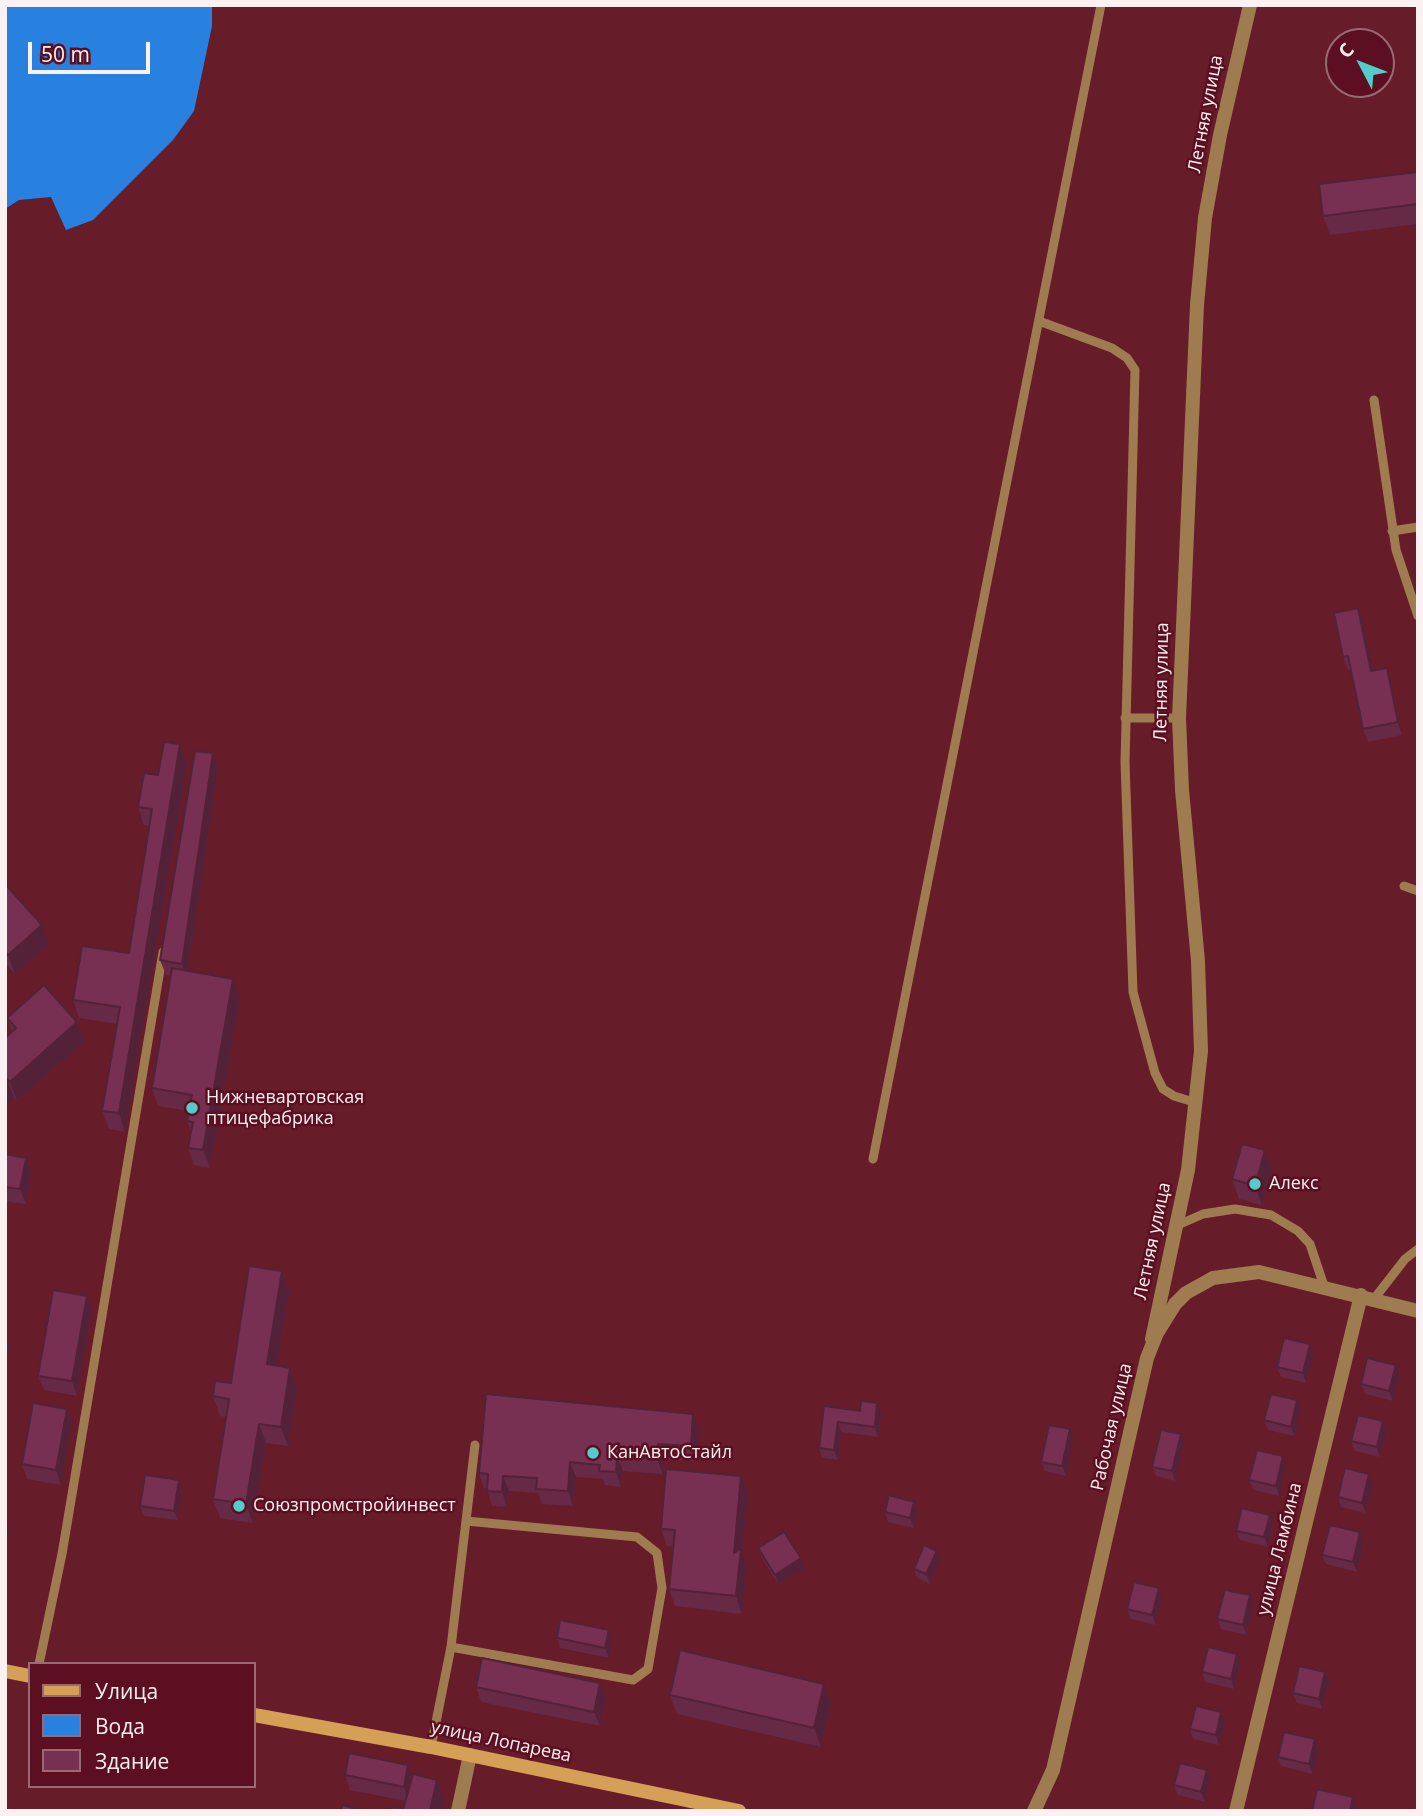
<!DOCTYPE html>
<meta charset="utf-8">
<style>
body{margin:0}
#map{position:relative;width:1423px;height:1816px;overflow:hidden;background:#671c2a;font-family:"Open Sans",sans-serif}
canvas{display:block}
.frame{position:absolute;inset:0;border:7px solid #fbf1f2;pointer-events:none}
.legend{position:absolute;left:28px;top:1662px;width:228px;height:126px;box-sizing:border-box;background:#5b0f20;border:2px solid #9b6974;margin:0;padding:9px 12px;list-style:none;font-size:21px;color:#fbf1f2}
.legend li{display:flex;align-items:center;gap:14px;height:35px}
.legend b{width:35px;border:2px solid #9b6974}
.north{position:absolute;left:1325px;top:28px;width:70px;height:70px;box-sizing:border-box;background:#5b0f20;border:2px solid #9b6974;border-radius:50%;rotate:312deg;font-size:19px;font-weight:700;line-height:28px;text-align:center;color:#fbf1f2}
.north::after{content:'';display:block;margin:auto;width:24px;height:32px;background:#53cdcb;clip-path:polygon(50% 0,100% 100%,50% 72%,0 100%)}
.scale{position:absolute;left:28px;top:42px;width:122px;height:32px;box-sizing:border-box;border:4px solid #fbf1f2;border-top:0;padding-left:9px;font-size:21px;line-height:24px;white-space:nowrap;color:#fbf1f2;-webkit-text-stroke:5px #5b0f20;paint-order:stroke}
</style>
<div id="map">
<canvas width="1423" height="1816"></canvas>
<div class="frame"></div>
<ul class="legend">
<li><b style="height:9px;background:#d59f55"></b>Улица</li>
<li><b style="height:19px;background:#2881de"></b>Вода</li>
<li><b style="height:19px;background:#773051"></b>Здание</li>
</ul>
<div class="north">С</div>
<div class="scale">50 m</div>
</div>
<script>
const ctx = document.querySelector('canvas').getContext('2d');
ctx.lineJoin = 'round';
function fill(path, color) {
  ctx.fillStyle = color;
  ctx.fill(path, 'evenodd');
}
function shape(rows) {
  const path = new Path2D();
  for (const r of rows) {
    path.moveTo(r[0], r[1]);
    for (let i = 2; i < r.length; i += 2) path.lineTo(r[i], r[i + 1]);
  }
  return path;
}
function strokePath(path, color, width, dash) {
  ctx.strokeStyle = color;
  ctx.lineWidth = width;
  ctx.lineCap = dash ? 'butt' : 'round';
  ctx.setLineDash(dash || []);
  ctx.stroke(path);
}
function drawText(font, color, halo, rows, align = 'center') {
  ctx.font = font + ' "Open Sans",sans-serif';
  ctx.lineWidth = 5;
  ctx.setLineDash([]);
  ctx.textBaseline = 'middle';
  ctx.strokeStyle = halo;
  ctx.fillStyle = color;
  for (const [text, x, y, turn = 0] of rows) {
    ctx.save();
    ctx.translate(x, y);
    ctx.rotate((+turn || 0) * Math.PI / 180);
    ctx.textAlign = isNaN(turn) ? turn : align;
    if (halo) ctx.strokeText(text, 0, 0);
    ctx.fillText(text, 0, 0);
    ctx.restore();
  }
}
fill(shape([
 [5,5,212,5,212,26,194,111,173,140,93,220,66,230,51,197,19,200,5,209]
]), '#2881de');
strokePath(shape([
 [1039,321,1112,348,1127,358,1135,370,1125,762,1133,992,1155,1073,1163,1089,1174,1096,1197,1103],
 [1374,400,1396,550,1418,616],
 [1392,531,1418,527],
 [1125,718,1179,718],
 [1404,886,1418,891],
 [873,1159,1101,5],
 [1178,1225,1203,1214,1235,1209,1271,1215,1298,1231,1310,1244,1324,1286],
 [1374,1299,1405,1259,1418,1249],
 [451,1647,633,1680,648,1669,662,1588,657,1553,637,1537,466,1521],
 [39,1664,62,1554,163,952],
 [431,1747,451,1647,475,1445]
]), '#9e7c4f', 9);
strokePath(shape([
 [1152,1339,1188,1170,1201,1051,1198,961,1182,790,1179,718,1197,305,1205,218,1220,135,1250,5],
 [458,1811,470,1755],
 [1236,1811,1361,1295]
]), '#9e7c4f', 14);
strokePath(shape([
 [1034,1811,1053,1770,1147,1358,1157,1333,1175,1304,1186,1293,1213,1278,1259,1272,1418,1311]
]), '#9e7c4f', 14);
strokePath(shape([
 [5,1671,30,1676],
 [254,1715,431,1747,739,1811]
]), '#d59f55', 14);
fill(shape([
 [1418,172,1418,224,1330,235,1323,216],
 [1358,608,1363,621,1373,671,1391,681,1402,735,1368,742,1363,729,1351,669,1348,670,1343,657],
 [180,744,187,763,125,1132,109,1129,102,1111,117,1024,79,1018,73,1000,129,953,150,826,144,825,138,807],
 [213,753,218,768,188,971,240,997,210,1168,194,1165,188,1148,191,1131,187,1121,189,1111,158,1106,152,1088,171,976,166,975,160,960],
 [5,884,49,944,15,974,5,963],
 [7,1018,77,1022,84,1041,17,1101,14,1098,5,1106,5,1038,12,1032],
 [5,1154,26,1158,31,1172,26,1204,5,1201],
 [1272,1170,1262,1205,1239,1199,1232,1179],
 [282,1271,289,1290,277,1366,297,1387,288,1446,266,1443,253,1523,220,1518,213,1499,226,1417,220,1416,213,1396,231,1383],
 [92,1310,77,1396,44,1390,38,1376],
 [1310,1344,1313,1354,1306,1383,1281,1377,1277,1367],
 [1399,1375,1393,1401,1365,1394,1361,1384],
 [824,1406,881,1413,878,1437,841,1432,838,1460,822,1458,819,1448],
 [67,1409,72,1424,61,1485,27,1479,22,1464],
 [1301,1410,1294,1436,1268,1430,1264,1420],
 [1383,1421,1387,1431,1380,1457,1355,1451,1351,1441],
 [699,1429,696,1461,664,1459,663,1474,623,1471,621,1487,605,1485,603,1479,576,1477,573,1506,542,1504,538,1493,509,1491,507,1507,492,1506,487,1489,484,1488,479,1473],
 [1070,1429,1073,1439,1066,1476,1045,1471,1041,1462],
 [1181,1434,1184,1444,1175,1481,1156,1476,1152,1467],
 [1286,1466,1279,1496,1253,1490,1249,1480],
 [741,1476,748,1493,742,1553,747,1567,742,1614,675,1606,669,1589,673,1547,667,1546,661,1529],
 [1373,1484,1366,1513,1341,1507,1338,1497],
 [182,1490,178,1520,144,1516,140,1506],
 [914,1502,918,1512,914,1528,888,1522,885,1512],
 [1270,1515,1273,1525,1268,1547,1240,1540,1236,1531],
 [1363,1542,1357,1572,1326,1564,1322,1555],
 [758,1548,801,1558,804,1568,778,1584,762,1558],
 [937,1551,940,1561,930,1584,917,1578,914,1569],
 [1162,1598,1156,1625,1131,1619,1127,1609],
 [1253,1605,1246,1635,1221,1629,1217,1619],
 [609,1630,612,1639,609,1658,560,1648,557,1638],
 [1237,1654,1240,1664,1234,1689,1205,1682,1202,1672],
 [1325,1672,1329,1682,1322,1709,1297,1703,1293,1693],
 [600,1683,606,1698,600,1726,481,1702,476,1687],
 [670,1695,831,1703,821,1747,677,1714],
 [1221,1712,1225,1722,1219,1745,1193,1739,1190,1729],
 [1315,1739,1319,1749,1313,1774,1281,1766,1278,1757],
 [345,1775,412,1776,444,1800,442,1811,392,1811,403,1810,406,1801,350,1790],
 [1210,1779,1205,1802,1178,1795,1174,1785]
]), '#662946');
fill(shape([
 [1358,608,1363,621,1376,684,1371,671],
 [1387,668,1391,681,1402,735,1398,722],
 [180,744,187,763,125,1132,119,1113],
 [213,753,218,768,187,978,182,964],
 [42,925,49,944,15,974,8,955],
 [233,979,240,997,210,1168,203,1150],
 [77,1022,84,1041,17,1101,10,1082],
 [7,1079,14,1098,5,1106,5,1081],
 [1265,1150,1272,1170,1262,1205,1255,1186],
 [26,1158,31,1172,26,1204,20,1189],
 [282,1271,289,1290,274,1384,267,1364],
 [87,1296,92,1310,77,1396,72,1381],
 [5,1335,10,1349,5,1354],
 [1310,1344,1313,1354,1306,1383,1303,1373],
 [1396,1365,1399,1375,1393,1401,1389,1391],
 [290,1368,297,1387,288,1446,281,1427],
 [1297,1400,1301,1410,1294,1436,1291,1427],
 [877,1403,881,1413,878,1437,875,1427],
 [67,1409,72,1424,61,1485,56,1470],
 [693,1414,699,1429,696,1461,691,1446],
 [1383,1421,1387,1431,1380,1457,1377,1447],
 [838,1422,841,1432,838,1460,834,1450],
 [259,1424,266,1443,253,1523,246,1504],
 [1070,1429,1073,1439,1066,1476,1062,1466],
 [1181,1434,1184,1444,1175,1481,1172,1471],
 [658,1444,664,1459,663,1474,657,1459],
 [617,1456,623,1471,621,1487,616,1472],
 [1283,1456,1286,1466,1279,1496,1276,1486],
 [570,1462,576,1477,573,1506,568,1491],
 [1369,1474,1373,1484,1366,1513,1362,1503],
 [503,1476,509,1491,507,1507,502,1492],
 [741,1476,748,1493,742,1553,747,1567,742,1614,736,1596,734,1553],
 [179,1480,182,1490,178,1520,174,1511],
 [914,1502,918,1512,914,1528,910,1518],
 [1270,1515,1273,1525,1268,1547,1264,1537],
 [5,1521,9,1532,5,1548],
 [1360,1532,1363,1542,1357,1572,1353,1562],
 [937,1551,940,1561,930,1584,926,1574],
 [801,1558,804,1568,778,1584,775,1575],
 [1159,1588,1162,1598,1156,1625,1152,1615],
 [1250,1595,1253,1605,1246,1635,1243,1625],
 [609,1630,612,1639,609,1658,605,1648],
 [1237,1654,1240,1664,1234,1689,1231,1679],
 [1325,1672,1329,1682,1322,1709,1319,1699],
 [600,1683,606,1698,600,1726,594,1712],
 [824,1684,831,1703,821,1747,814,1728],
 [1221,1712,1225,1722,1219,1745,1216,1735],
 [1315,1739,1319,1749,1313,1774,1309,1764],
 [408,1765,413,1780,409,1802,404,1787],
 [1207,1770,1210,1779,1205,1802,1201,1792],
 [437,1780,444,1800,442,1811,430,1811],
 [1353,1797,1358,1811,1350,1811]
]), '#532239');
const building = shape([
 [1418,172,1418,204,1323,216,1319,184,1418,172],
 [1358,608,1371,671,1387,668,1398,722,1363,729,1348,656,1343,657,1334,613,1358,608],
 [164,742,180,744,119,1113,102,1111,120,1007,73,1000,82,946,129,953,152,809,138,807,144,773,158,775,164,742],
 [195,751,213,753,182,964,160,960,195,751],
 [5,884,42,925,8,955,5,951,5,884],
 [172,968,233,979,203,1150,188,1148,193,1122,187,1121,192,1095,152,1088,172,968],
 [44,985,77,1022,10,1082,7,1079,5,1081,5,1038,16,1028,7,1018,44,985],
 [1242,1144,1265,1150,1255,1186,1232,1179,1242,1144],
 [5,1154,26,1158,20,1189,5,1187,5,1154],
 [249,1266,282,1271,267,1364,290,1368,281,1427,259,1424,246,1504,213,1499,229,1399,213,1396,215,1381,231,1383,249,1266],
 [53,1290,87,1296,72,1381,38,1376,53,1290],
 [1284,1338,1310,1344,1303,1373,1277,1367,1284,1338],
 [1367,1358,1396,1365,1389,1391,1361,1384,1367,1358],
 [486,1394,693,1414,691,1446,658,1444,657,1459,617,1456,616,1472,599,1471,600,1465,570,1462,568,1491,536,1489,537,1478,503,1476,502,1492,487,1491,488,1474,479,1473,486,1394],
 [1271,1394,1297,1400,1291,1427,1264,1420,1271,1394],
 [861,1401,877,1403,875,1427,838,1422,834,1450,819,1448,824,1406,860,1411,861,1401],
 [33,1403,67,1409,56,1470,22,1464,33,1403],
 [1358,1415,1383,1421,1377,1447,1351,1441,1358,1415],
 [1049,1425,1070,1429,1062,1466,1041,1462,1049,1425],
 [1161,1430,1181,1434,1172,1471,1152,1467,1161,1430],
 [1257,1450,1283,1456,1276,1486,1249,1480,1257,1450],
 [1345,1468,1369,1474,1362,1503,1338,1497,1345,1468],
 [666,1469,741,1476,734,1553,741,1549,736,1596,669,1589,675,1530,661,1529,666,1469],
 [145,1475,179,1480,174,1511,140,1506,145,1475],
 [889,1495,914,1502,910,1518,885,1512,889,1495],
 [1242,1508,1270,1515,1264,1537,1236,1531,1242,1508],
 [1330,1525,1360,1532,1353,1562,1322,1555,1330,1525],
 [784,1532,801,1558,775,1575,758,1548,784,1532],
 [924,1545,937,1551,926,1574,914,1569,924,1545],
 [1134,1582,1159,1588,1152,1615,1127,1609,1134,1582],
 [1225,1590,1250,1595,1243,1625,1217,1619,1225,1590],
 [560,1620,609,1630,605,1648,557,1638,560,1620],
 [1208,1647,1237,1654,1231,1679,1202,1672,1208,1647],
 [680,1650,824,1684,814,1728,670,1695,680,1650],
 [482,1658,600,1683,594,1712,476,1687,482,1658],
 [1299,1666,1325,1672,1319,1699,1293,1693,1299,1666],
 [1196,1706,1221,1712,1216,1735,1190,1729,1196,1706],
 [1284,1732,1315,1739,1309,1764,1278,1757,1284,1732],
 [349,1753,408,1765,404,1787,345,1775,349,1753],
 [1180,1763,1207,1770,1201,1792,1174,1785,1180,1763],
 [413,1774,437,1780,430,1811,392,1811,393,1807,403,1810,413,1774],
 [1317,1789,1353,1797,1350,1811,1312,1811,1317,1789],
 [343,1805,364,1811,341,1811,343,1805]
]);
fill(building, '#773051');
strokePath(building, '#532239', 2);
for (const [x, y, r, color] of [
 [192,1108,7,"#53cdcb"],
 [1255,1184,7,"#53cdcb"],
 [593,1453,7,"#53cdcb"],
 [239,1506,7,"#53cdcb"]
]) {
  const dot = new Path2D();
  dot.arc(x, y, r, 0, 2 * Math.PI);
  ctx.fillStyle = color;
  ctx.fill(dot);
  strokePath(dot, '#5b0f20', 2.5);
}
drawText('18px', '#fbf1f2', '#5b0f20', [
 ["Летняя улица",1206,114,-79],
 ["Летняя улица",1162,682,-89],
 ["Летняя улица",1153,1241,-78],
 ["Рабочая улица",1112,1427,-77],
 ["улица Ламбина",1280,1549,-76],
 ["улица Лопарева",501,1742,12]
]);
drawText('18px', '#fbf1f2', '#5b0f20', [
 ["Нижневартовская",206,1098],
 ["птицефабрика",206,1119],
 ["Алекс",1269,1184],
 ["КанАвтоСтайл",607,1453],
 ["Союзпромстройинвест",253,1506]
], 'left');
</script>
